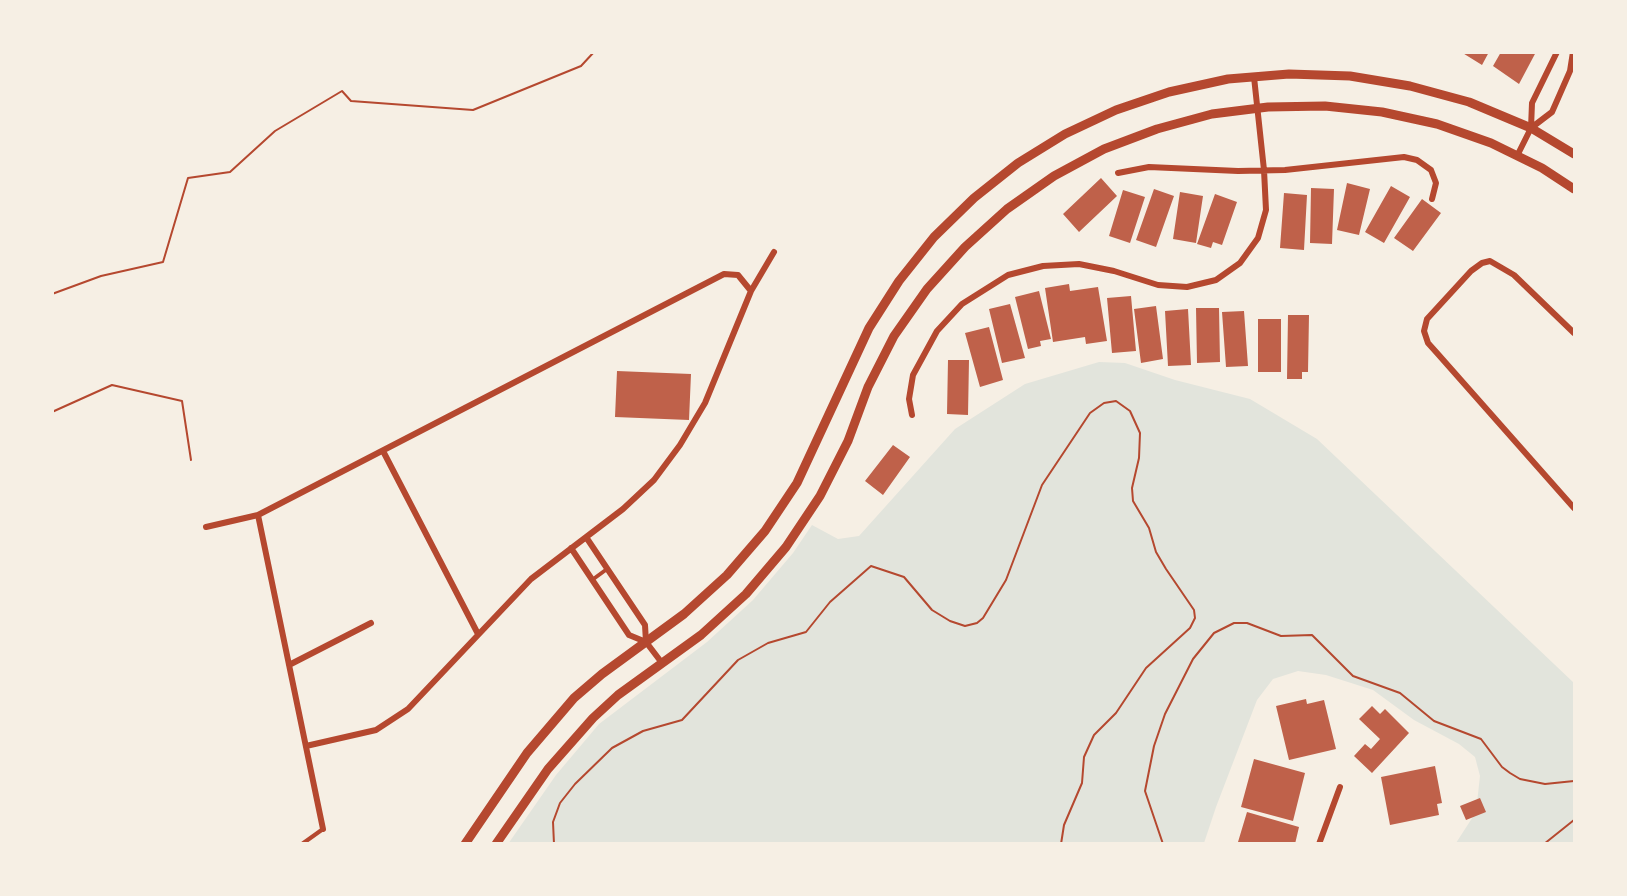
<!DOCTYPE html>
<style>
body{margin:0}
#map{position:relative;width:1627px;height:896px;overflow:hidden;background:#f6efe4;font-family:Cabin,sans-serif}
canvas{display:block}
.frame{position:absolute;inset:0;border:54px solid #f6efe4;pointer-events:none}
</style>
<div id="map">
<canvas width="1627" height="896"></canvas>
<div class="frame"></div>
</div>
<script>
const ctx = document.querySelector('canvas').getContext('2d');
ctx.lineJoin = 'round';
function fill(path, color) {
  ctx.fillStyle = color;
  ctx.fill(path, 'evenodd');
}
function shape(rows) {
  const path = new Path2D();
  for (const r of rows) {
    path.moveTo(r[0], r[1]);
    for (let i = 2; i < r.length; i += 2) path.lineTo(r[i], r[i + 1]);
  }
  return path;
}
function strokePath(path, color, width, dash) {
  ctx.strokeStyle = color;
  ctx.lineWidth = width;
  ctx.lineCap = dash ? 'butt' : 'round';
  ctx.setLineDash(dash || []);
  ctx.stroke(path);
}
fill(shape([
 [1099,362,1125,363,1175,380,1250,399,1317,439,1574,683,1574,843,1456,843,1476,812,1480,776,1475,757,1459,744,1414,720,1373,690,1326,675,1298,671,1273,679,1257,700,1216,807,1204,843,508,844,556,775,599,724,707,642,753,600,793,553,812,525,838,539,859,536,955,429,1025,384]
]), '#e2e4dc');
fill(shape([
 [1461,52,1489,52,1482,65],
 [1501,52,1536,52,1519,84,1493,66],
 [1101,178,1117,196,1079,232,1063,214],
 [1347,183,1370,189,1359,235,1337,230],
 [1391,186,1410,197,1384,243,1365,232],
 [1311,188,1334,189,1332,244,1310,243],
 [1154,189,1174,196,1156,247,1136,240],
 [1123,190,1145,197,1130,243,1109,236],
 [1180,192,1203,196,1196,243,1173,239],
 [1284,193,1307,195,1304,250,1280,248],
 [1215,194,1237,202,1222,245,1213,242,1211,248,1197,244],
 [1422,199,1441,213,1413,251,1394,238],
 [1069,284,1070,291,1098,287,1107,341,1086,344,1085,337,1053,342,1045,288],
 [1039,291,1051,339,1040,341,1041,346,1028,349,1015,297],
 [1131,296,1136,351,1112,353,1107,298],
 [1010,304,1025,358,1002,363,989,309],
 [1156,306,1163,359,1141,363,1134,309],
 [1196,308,1219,308,1220,362,1197,363],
 [1188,309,1191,365,1168,366,1165,311],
 [1244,311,1248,366,1226,367,1222,312],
 [1288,315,1309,315,1308,372,1302,372,1302,379,1287,379],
 [1258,319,1281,319,1281,372,1258,372],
 [989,327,1003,380,980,387,965,333],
 [948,360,969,360,968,415,947,414],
 [617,371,691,374,689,420,615,417],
 [893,445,910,457,883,495,865,481],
 [1306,699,1307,704,1324,700,1336,749,1289,760,1276,706],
 [1372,706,1380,714,1385,709,1409,733,1372,773,1354,756,1365,744,1371,749,1380,739,1359,719],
 [1254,759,1305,773,1293,821,1241,807],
 [1435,766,1442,803,1437,804,1439,815,1390,825,1381,777],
 [1480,798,1486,812,1466,820,1460,806],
 [1247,812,1299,827,1295,844,1238,842]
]), '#bf614a');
strokePath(shape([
 [52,294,101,276,163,262,188,178,230,172,275,131,342,91,351,101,473,110,581,66,594,52],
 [52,412,112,385,182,401,191,460],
 [554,844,553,822,560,803,575,784,612,748,643,731,682,720,738,660,768,643,806,632,830,602,871,566,904,577,932,610,950,621,965,626,977,623,983,618,1006,580,1042,485,1090,413,1104,403,1116,401,1130,411,1140,433,1139,458,1132,488,1133,501,1149,528,1156,552,1166,569,1194,610,1195,618,1190,628,1146,668,1116,713,1094,735,1084,757,1082,783,1064,825,1061,844],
 [1163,844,1145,791,1154,746,1165,714,1193,659,1214,633,1234,623,1247,623,1281,636,1312,635,1353,676,1400,693,1434,721,1481,739,1502,767,1510,773,1520,779,1545,784,1574,781],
 [1544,844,1574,820]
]), '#b5482f', 2);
strokePath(shape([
 [592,580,607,569],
 [302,844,323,829]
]), '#b5482f', 4);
strokePath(shape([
 [1531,128,1532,103,1557,52],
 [1517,156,1531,128,1552,112,1570,71,1573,52],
 [1118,173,1149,167,1238,171,1285,170,1404,157,1417,160,1431,170,1436,183,1432,199],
 [1574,333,1514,275,1490,261,1482,263,1471,271,1427,319,1424,331,1428,343,1437,353,1574,508],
 [912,415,909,399,913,375,937,331,962,304,1008,275,1043,266,1079,264,1114,271,1158,285,1187,287,1216,280,1240,263,1258,238,1266,210,1264,170,1254,77],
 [383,451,478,634],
 [258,515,323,829],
 [206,527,258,515,724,274,738,275,751,291],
 [586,537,645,625,646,642,662,663],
 [571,548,629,635,646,642],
 [289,665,371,623],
 [306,746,376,730,408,709,531,579,623,509,654,480,680,445,705,403,751,291,774,252],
 [1319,844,1340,787]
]), '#b5482f', 6);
strokePath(shape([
 [465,844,527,753,574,698,602,674,684,614,727,575,765,531,797,483,869,328,899,281,934,237,974,198,1018,163,1065,134,1116,110,1169,92,1228,79,1289,74,1350,76,1410,86,1469,102,1531,128,1574,154],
 [496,844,548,769,593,718,618,695,701,635,746,594,786,547,820,496,848,441,868,387,894,336,927,289,965,247,1007,209,1054,176,1104,149,1157,129,1212,114,1268,107,1325,106,1382,112,1437,124,1491,143,1542,168,1574,189]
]), '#b5482f', 9);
</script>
